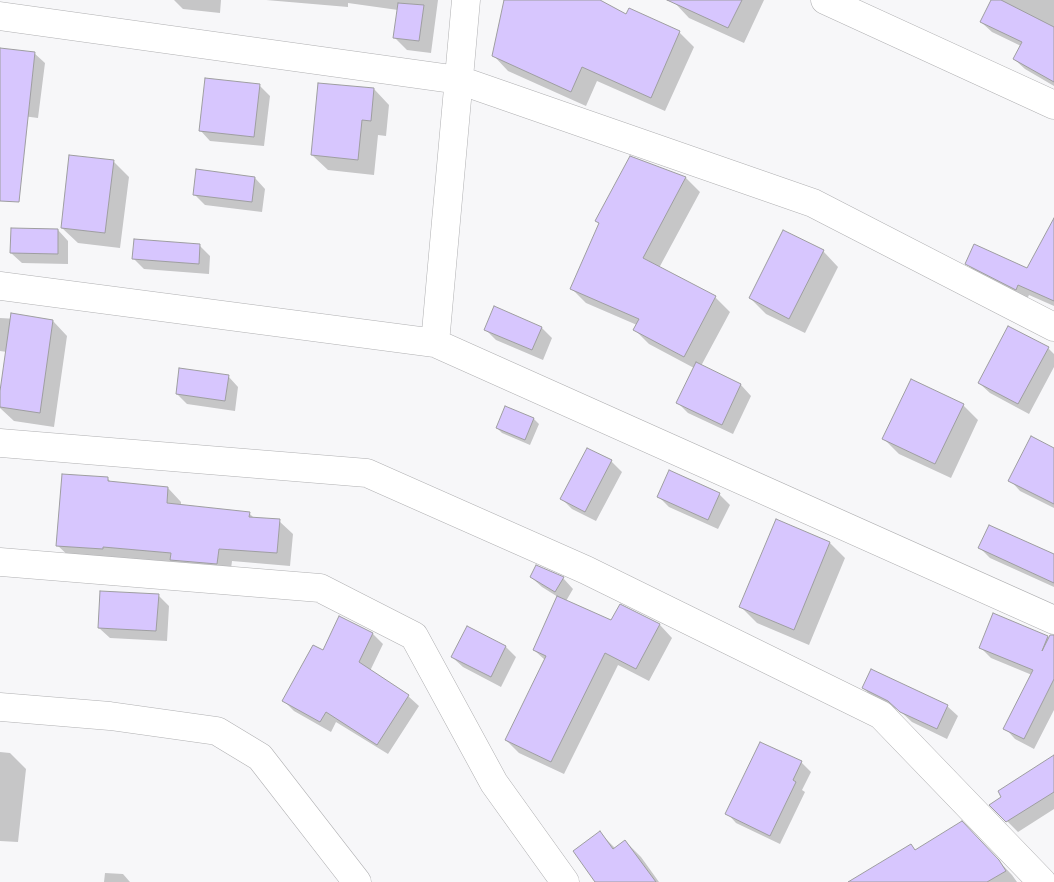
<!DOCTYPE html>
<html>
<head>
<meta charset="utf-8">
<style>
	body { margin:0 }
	canvas { display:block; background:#f7f7f9 }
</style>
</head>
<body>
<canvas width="1054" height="882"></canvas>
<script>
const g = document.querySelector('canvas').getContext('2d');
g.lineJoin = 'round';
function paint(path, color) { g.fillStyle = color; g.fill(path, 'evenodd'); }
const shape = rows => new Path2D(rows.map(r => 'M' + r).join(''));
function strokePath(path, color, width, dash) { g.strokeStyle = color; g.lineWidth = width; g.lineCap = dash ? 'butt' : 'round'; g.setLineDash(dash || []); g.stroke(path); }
const shadow = shape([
	[174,0,221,0,220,13,183,9],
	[266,0,438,0,431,53,407,50,395,38,398,10,348,3,348,7],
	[506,0,598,0,627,15,679,32,694,47,665,111,597,81,586,106,508,71,494,56],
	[675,0,764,0,744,43,689,18,674,2],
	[992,0,1054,0,1054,86,1025,69,1014,59,1021,46,992,32,981,22],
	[0,49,34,53,45,63,38,118,0,113],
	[259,85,270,96,264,146,210,141,200,130],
	[374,89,389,105,386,136,378,135,374,175,328,170,312,155],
	[630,157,686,178,700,192,659,268,715,297,730,312,701,366,741,385,751,396,733,434,688,413,678,403,694,368,649,344,634,329,637,325,586,303,572,289],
	[113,161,129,177,120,248,78,243,62,228],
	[255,178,265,189,262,212,205,205,194,194],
	[1054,220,1054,306,1029,295,1027,299,977,274,967,264,1028,269],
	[58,230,68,241,68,264,22,263,11,253],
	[200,246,210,256,209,274,144,269,133,258],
	[823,251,838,267,805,333,766,314,750,298],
	[494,308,542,328,552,338,543,360,496,340,486,330],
	[0,318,53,321,67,336,54,427,14,421,0,408,7,352,0,351],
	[1048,348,1054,354,1054,367,1029,414,990,393,979,383],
	[228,376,238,387,235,411,187,404,177,394],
	[963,405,978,420,951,478,899,454,884,439],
	[506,408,534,419,539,424,530,445,502,433,497,428],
	[1054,449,1054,508,1020,491,1010,480],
	[611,461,622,472,596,521,572,509,562,499],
	[108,479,112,483,168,488,181,502,181,506,249,513,255,519,279,521,293,534,290,566,232,561,230,577,71,558,57,545],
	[719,494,730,505,718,529,669,507,658,496],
	[830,543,845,558,809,645,757,623,741,607],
	[980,548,1054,556,1054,587,990,558],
	[531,577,563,578,573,589,566,601,612,622,620,606,660,625,672,638,649,681,618,665,564,774,519,753,506,740,545,660,534,650,558,597,542,587],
	[158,595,169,606,167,641,110,638,99,628],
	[994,615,1048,637,1054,643,1054,710,1034,749,1015,739,1005,728,1032,675,991,658,980,647],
	[373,634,383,644,370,671,408,696,419,706,388,754,336,722,331,732,294,711,284,701,323,652],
	[506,647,516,657,501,687,463,667,452,657],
	[863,688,947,706,958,716,947,739,912,722,900,711,874,698],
	[0,752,10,753,26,769,18,842,0,841],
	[1054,757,1054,809,1018,832,991,805],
	[801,762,811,772,802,790,805,792,780,844,736,823,727,813],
	[600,833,615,848,625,841,641,857,659,882,597,882],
	[975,836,1012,875,1017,882,875,882,910,845,916,851],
	[105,873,123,874,130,882,104,882]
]);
const building = shape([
	[504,0,600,0,626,14,629,8,680,31,651,98,582,67,571,92,492,56,504,0],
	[667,0,742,0,728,28,667,0],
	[991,0,1001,0,1054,27,1054,82,1013,59,1022,42,980,22,991,0],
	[398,3,424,5,419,41,393,38,398,3],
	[0,48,35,52,19,202,0,201,0,48],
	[205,78,260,84,254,137,199,131,205,78],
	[318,83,374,88,371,121,362,120,358,160,311,155,318,83],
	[69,155,114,160,105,233,61,228,69,155],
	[630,156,686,177,643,258,716,296,684,357,633,330,639,319,570,289,599,223,595,221,630,156],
	[196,169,255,177,252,202,193,195,196,169],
	[1054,218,1054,301,1018,285,1016,290,965,264,974,244,1027,268,1054,218],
	[11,228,58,229,58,254,10,253,11,228],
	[783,230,824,250,789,319,749,298,783,230],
	[134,239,200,244,199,264,132,259,134,239],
	[494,306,542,327,532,350,484,330,494,306],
	[11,313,53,320,40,413,0,407,0,391,11,313],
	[1008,326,1049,347,1018,404,978,383,1008,326],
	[696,362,741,384,722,425,676,403,696,362],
	[179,368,229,375,225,401,176,394,179,368],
	[911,379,964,404,935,464,882,439,911,379],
	[505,406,534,418,525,440,496,428,505,406],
	[1031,436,1054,448,1054,504,1008,481,1031,436],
	[587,448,612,460,585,512,560,499,587,448],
	[669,470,720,493,708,520,657,497,669,470],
	[62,474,108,477,108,481,168,487,167,503,250,512,249,517,280,519,277,553,219,549,217,564,170,560,171,553,103,547,103,549,56,546,62,474],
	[776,519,830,542,794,630,739,607,776,519],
	[989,525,1054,554,1054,583,978,548,989,525],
	[536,565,564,577,555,592,530,577,536,565],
	[100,591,159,594,156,631,98,628,100,591],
	[557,596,611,620,620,604,660,624,636,669,605,653,551,762,505,740,546,656,533,650,557,596],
	[993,613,1048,636,1042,651,1050,635,1054,635,1054,679,1024,739,1003,729,1033,670,979,648,993,613],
	[339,616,373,633,359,662,409,695,377,745,326,712,320,722,282,701,313,645,323,650,339,616],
	[467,626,506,646,491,677,451,657,467,626],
	[871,669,948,705,937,729,900,712,888,701,862,688,871,669],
	[760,742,802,761,793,780,796,782,770,836,725,814,760,742],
	[1054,755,1054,792,1006,822,989,805,1001,797,998,791,1054,755],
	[962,821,999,860,1006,871,987,882,848,882,911,844,915,850,962,821],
	[600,831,613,849,625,840,656,882,595,882,573,851,600,831]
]);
const minor = shape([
	[825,0,1054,105],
	[0,16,459,80,813,203,1054,327],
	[0,286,435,343,1054,620],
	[435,343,466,0],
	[0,443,367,473,586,570,881,715,1042,882],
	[0,562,320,588,414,636,494,783,565,882],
	[0,707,110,716,217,731,260,757,357,882]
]);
paint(shadow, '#0003');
paint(building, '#d7c6fe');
strokePath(building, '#9e9ea0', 1);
strokePath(minor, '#b0b0b2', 29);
strokePath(minor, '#fff', 28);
</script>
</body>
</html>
